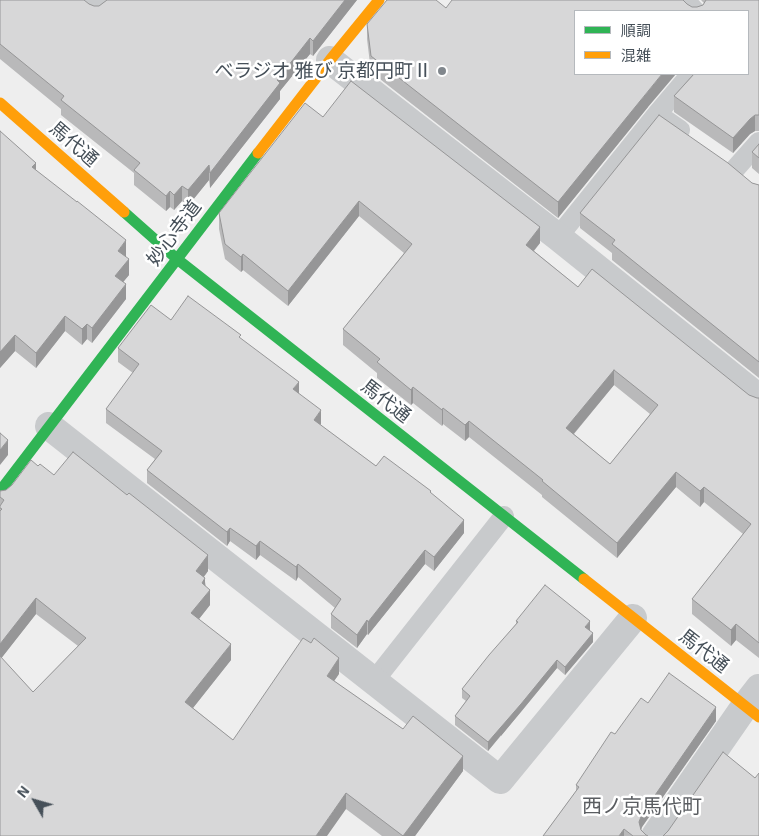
<!DOCTYPE html>
<html>
<head>
<meta charset="utf-8">
<style>
	body { margin:0 }
	#map { position:relative; width:759px; height:836px; overflow:hidden; background:#eee; font-family:"Exo 2","Noto Sans JP",sans-serif }
	canvas { display:block }
	.legend { position:absolute; left:574px; top:10px; width:175px; height:65px; box-sizing:border-box; background:#fff; border:1px solid #b5b9bd; margin:0; padding:6px 9px; list-style:none; font-size:15px; color:#465059 }
	.legend li { display:flex; align-items:center; gap:10px; height:25px }
	.legend b { width:25px; border:1px solid #b5b9bd }
	.north { position:absolute; left:10px; top:776px; width:50px; height:50px; -webkit-text-stroke:4px #fff; paint-order:stroke; rotate:308deg; font-size:14px; font-weight:700; line-height:20px; text-align:center; color:#465059 }
	.north::after { content:''; display:block; margin:auto; width:18px; height:22px; background:#465059; clip-path:polygon(50% 0,100% 100%,50% 72%,0 100%) }
</style>
</head>
<body>
<div id="map">
<canvas width="759" height="836"></canvas>
<ul class="legend">
<li><b style="height:6px;background:#30b455"></b>順調</li>
<li><b style="height:6px;background:#ff9f0a"></b>混雑</li>
</ul>
<div class="north">N</div>
</div>
<script>
const g = document.querySelector('canvas').getContext('2d');
g.lineJoin = 'round';
const shape = rows => new Path2D(rows.map(r => 'M' + r).join(''));
function strokePath(path, color, width, dash) { g.strokeStyle = color; g.lineWidth = width; g.lineCap = dash ? 'butt' : 'round'; g.setLineDash(dash || []); g.stroke(path); }
function paint(path, color) { g.fillStyle = color; g.fill(path, 'evenodd'); }
function write(font, color, halo, rows, align = 'center') {
  g.font = font + ' "Exo 2","Noto Sans JP",sans-serif'; g.lineWidth = 5; g.setLineDash([]); g.textBaseline = 'middle'; g.strokeStyle = halo; g.fillStyle = color; for (const [text, x, y, turn = 0] of rows) {
    g.save(); g.translate(x, y); g.rotate((+turn || 0) * Math.PI / 180); g.textAlign = isNaN(turn) ? turn : align; if (halo) g.strokeText(text, 0, 0); g.fillText(text, 0, 0); g.restore();
  }
}
const lane = shape([
	[84,0,96,10,105,0],
	[685,0,695,11],
	[657,114,691,74],
	[735,169,759,142],
	[558,237,657,114,680,130],
	[374,681,504,516]
]);
const street = shape([
	[330,60,558,237,759,398],
	[49,426,500,780,633,618],
	[655,836,745,706,759,688]
]);
const fast = shape([
	[124,212,177,259,584,579],
	[0,491,258,153]
]);
const slow = shape([
	[0,103,124,212],
	[258,153,330,60,379,0],
	[584,579,759,717]
]);
const wall = shape([
	[0,0,89,4,94,6,99,6,107,0,357,0,313,56,310,54,280,91,280,99,210,188,209,180,188,206,182,201,174,210,170,207,166,211,134,185,134,173,61,115,61,109,0,59],
	[701,0,759,0,759,131,755,131,750,134,733,153,674,112,674,96,748,11,575,11,648,107,558,218,371,72,367,39,367,24,446,8,687,4,692,7,697,7,703,5,704,3],
	[323,117,540,243,534,251,578,287,749,395,757,398,759,398,759,658,736,640,731,646,692,614,692,599,743,534,704,502,700,507,676,487,617,558,542,497,542,495,469,437,465,441,443,424,442,426,413,403,411,405,377,378,377,373,343,345,343,329,404,253,359,216,288,306,243,270,241,272,225,259,219,229,219,213],
	[614,385,650,414,610,464,574,434],
	[0,131,36,170,126,256,129,275,123,282,126,299,92,343,87,339,82,345,65,331,36,368,15,351,0,368],
	[759,144,759,174,752,168,752,152],
	[752,183,759,185,759,378,612,260,612,253,580,228,580,213],
	[171,320,241,339,299,394,321,424,320,425,376,466,431,493,464,533,434,571,425,564,368,635,367,634,357,648,331,628,331,614,335,608,298,577,296,581,260,555,256,560,230,541,227,546,147,483,147,470,155,459,106,423,106,409,133,373,118,362,118,348],
	[38,466,208,571,204,577,210,605,199,619,231,660,193,708,233,740,339,674,334,681,463,771,415,836,382,836,346,809,0,836,0,491,6,490],
	[36,614,78,646,33,692,1,658],
	[516,621,590,630,590,631,593,642,565,675,557,668,521,712,488,751,455,725,455,716,466,701,462,698,462,689,516,624],
	[648,703,716,721,642,827,641,830,646,835,648,836,543,836,576,791,576,785,615,734]
]);
const shadedWall = shape([
	[345,0,357,0,313,56,313,41],
	[310,38,310,54,280,91,280,99,210,188,210,173,277,80],
	[662,74,676,74,648,107,558,218,558,202],
	[755,115,755,131,750,134,733,153,733,138,750,119],
	[36,163,36,179,32,167],
	[209,165,209,180,188,206,188,190],
	[182,186,182,201,174,210,174,195],
	[170,191,170,207,166,211,166,196],
	[359,201,359,216,288,306,288,291],
	[540,227,540,243,526,260,526,245],
	[126,240,126,256,118,266,118,251],
	[243,254,243,270,241,272,241,257],
	[129,259,129,275,115,292,115,276],
	[126,284,126,299,92,343,92,328],
	[65,316,65,331,36,368,36,353],
	[87,324,87,339,82,345,82,329],
	[15,335,15,351,0,368,0,352],
	[614,370,614,385,566,443,566,428],
	[299,382,299,395,293,389],
	[413,387,413,403,411,405,411,390],
	[443,408,443,424,442,426,442,410],
	[321,410,321,424,314,433,314,420],
	[469,421,469,437,465,441,465,425],
	[8,440,8,455,0,465,0,450],
	[676,472,676,487,617,558,617,543],
	[704,487,704,502,700,507,700,491],
	[464,520,464,533,434,571,434,557],
	[230,528,230,541,227,546,227,532],
	[260,541,260,555,256,560,256,546],
	[425,550,425,564,368,635,368,622],
	[208,555,208,571,196,587,196,571],
	[298,564,298,577,296,581,296,567],
	[205,578,205,594,202,583],
	[210,590,210,605,191,629,191,613],
	[36,598,36,614,0,660,0,644],
	[367,620,367,634,357,648,357,635],
	[590,621,590,630,585,636,585,627],
	[736,624,736,640,731,646,731,630],
	[593,633,593,642,565,675,565,667],
	[231,644,231,660,185,718,185,702],
	[339,658,339,674,327,691,327,676],
	[557,660,557,668,501,736,501,727],
	[716,707,716,721,642,827,639,835,639,822,642,814],
	[501,726,501,735,488,751,488,742],
	[463,756,463,771,415,836,403,836],
	[346,793,346,809,327,836,316,836],
	[624,829,624,836,619,836]
]);
const building = shape([
	[0,0,84,0,89,4,94,6,99,6,107,0,345,0,313,41,310,38,277,80,280,83,210,173,209,165,188,190,182,186,174,195,170,191,166,196,134,170,140,163,61,100,64,96,0,44,0,0],
	[387,0,436,0,446,8,452,0,683,0,687,4,692,7,697,7,703,5,706,0,759,0,759,115,755,115,750,119,733,138,674,96,694,74,748,74,748,11,575,11,575,74,662,74,558,202,371,56,367,24,387,0],
	[351,81,540,227,526,245,578,287,592,269,749,395,757,398,759,398,759,643,736,624,731,630,692,599,751,524,704,487,700,491,676,472,617,543,542,481,543,480,469,421,465,425,443,408,442,410,413,387,411,390,377,362,380,359,343,329,412,244,359,201,288,291,243,254,241,257,225,244,219,213,305,103,323,117,351,81],
	[614,370,658,405,610,464,566,428,614,370],
	[659,115,728,163,752,183,759,185,759,362,612,244,615,240,580,213,659,115],
	[0,131,36,163,32,167,77,202,77,201,126,240,118,251,129,259,115,276,126,284,92,328,87,324,82,329,65,316,36,353,15,335,0,352,0,131],
	[759,144,759,158,752,152,759,144],
	[188,296,241,335,239,337,299,382,293,389,321,410,314,420,376,466,384,456,431,491,430,492,464,520,434,557,425,550,368,622,367,620,357,635,331,614,341,599,298,564,296,567,260,541,256,546,230,528,227,532,147,470,162,451,106,409,139,364,118,348,151,305,171,320,188,296],
	[0,433,8,440,0,450,0,433],
	[73,452,127,495,129,493,208,555,196,571,205,578,202,583,210,590,191,613,231,644,185,702,233,740,303,638,311,643,314,638,339,658,327,676,403,729,413,716,463,756,403,836,346,793,316,836,0,836,0,656,33,692,86,638,36,598,0,644,0,511,2,509,0,508,0,506,4,500,0,497,0,491,6,490,12,485,31,460,38,466,40,464,54,475,73,452],
	[545,585,590,621,585,627,593,633,565,667,557,660,521,704,488,742,455,716,470,696,462,689,489,655,518,622,516,621,545,585],
	[669,673,716,707,642,814,639,822,641,830,646,835,648,836,633,836,624,829,619,836,543,836,579,787,576,785,611,732,615,734,641,698,648,703,669,673],
	[723,752,755,778,759,773,759,836,663,836,668,831,723,752]
]);
const markers = [
	[442,71,5,"#81878d"]
];
const poiNames = [
	["べラジオ 雅び 京都円町Ⅱ",432,71]
];
const streetNames = [
	["馬代通",74,144,41],
	["妙心寺道",174,233,-53],
	["馬代通",386,401,38],
	["馬代通",704,651,38]
];
const neighbourhoodNames = [
	["西ノ京馬代町",642,806]
];
strokePath(lane, '#c8cacc', 20);
strokePath(street, '#c8cacc', 28);
strokePath(fast, '#30b455', 11);
strokePath(slow, '#ff9f0a', 11);
paint(wall, '#b9b9ba');
paint(shadedWall, '#969697');
paint(building, '#d7d7d8');
strokePath(building, '#969697', 1);
for (const [x, y, r, color] of markers) { const dot = new Path2D(); dot.arc(x, y, r, 0, 2 * Math.PI); g.fillStyle = color; g.fill(dot); strokePath(dot, '#fff', 2); }
write('19px', '#465059', '#fff', poiNames, 'right');
write('19px', '#465059', '#fff', streetNames);
write('20px', '#5a5d61', '#fff', neighbourhoodNames);
</script>
</body>
</html>
